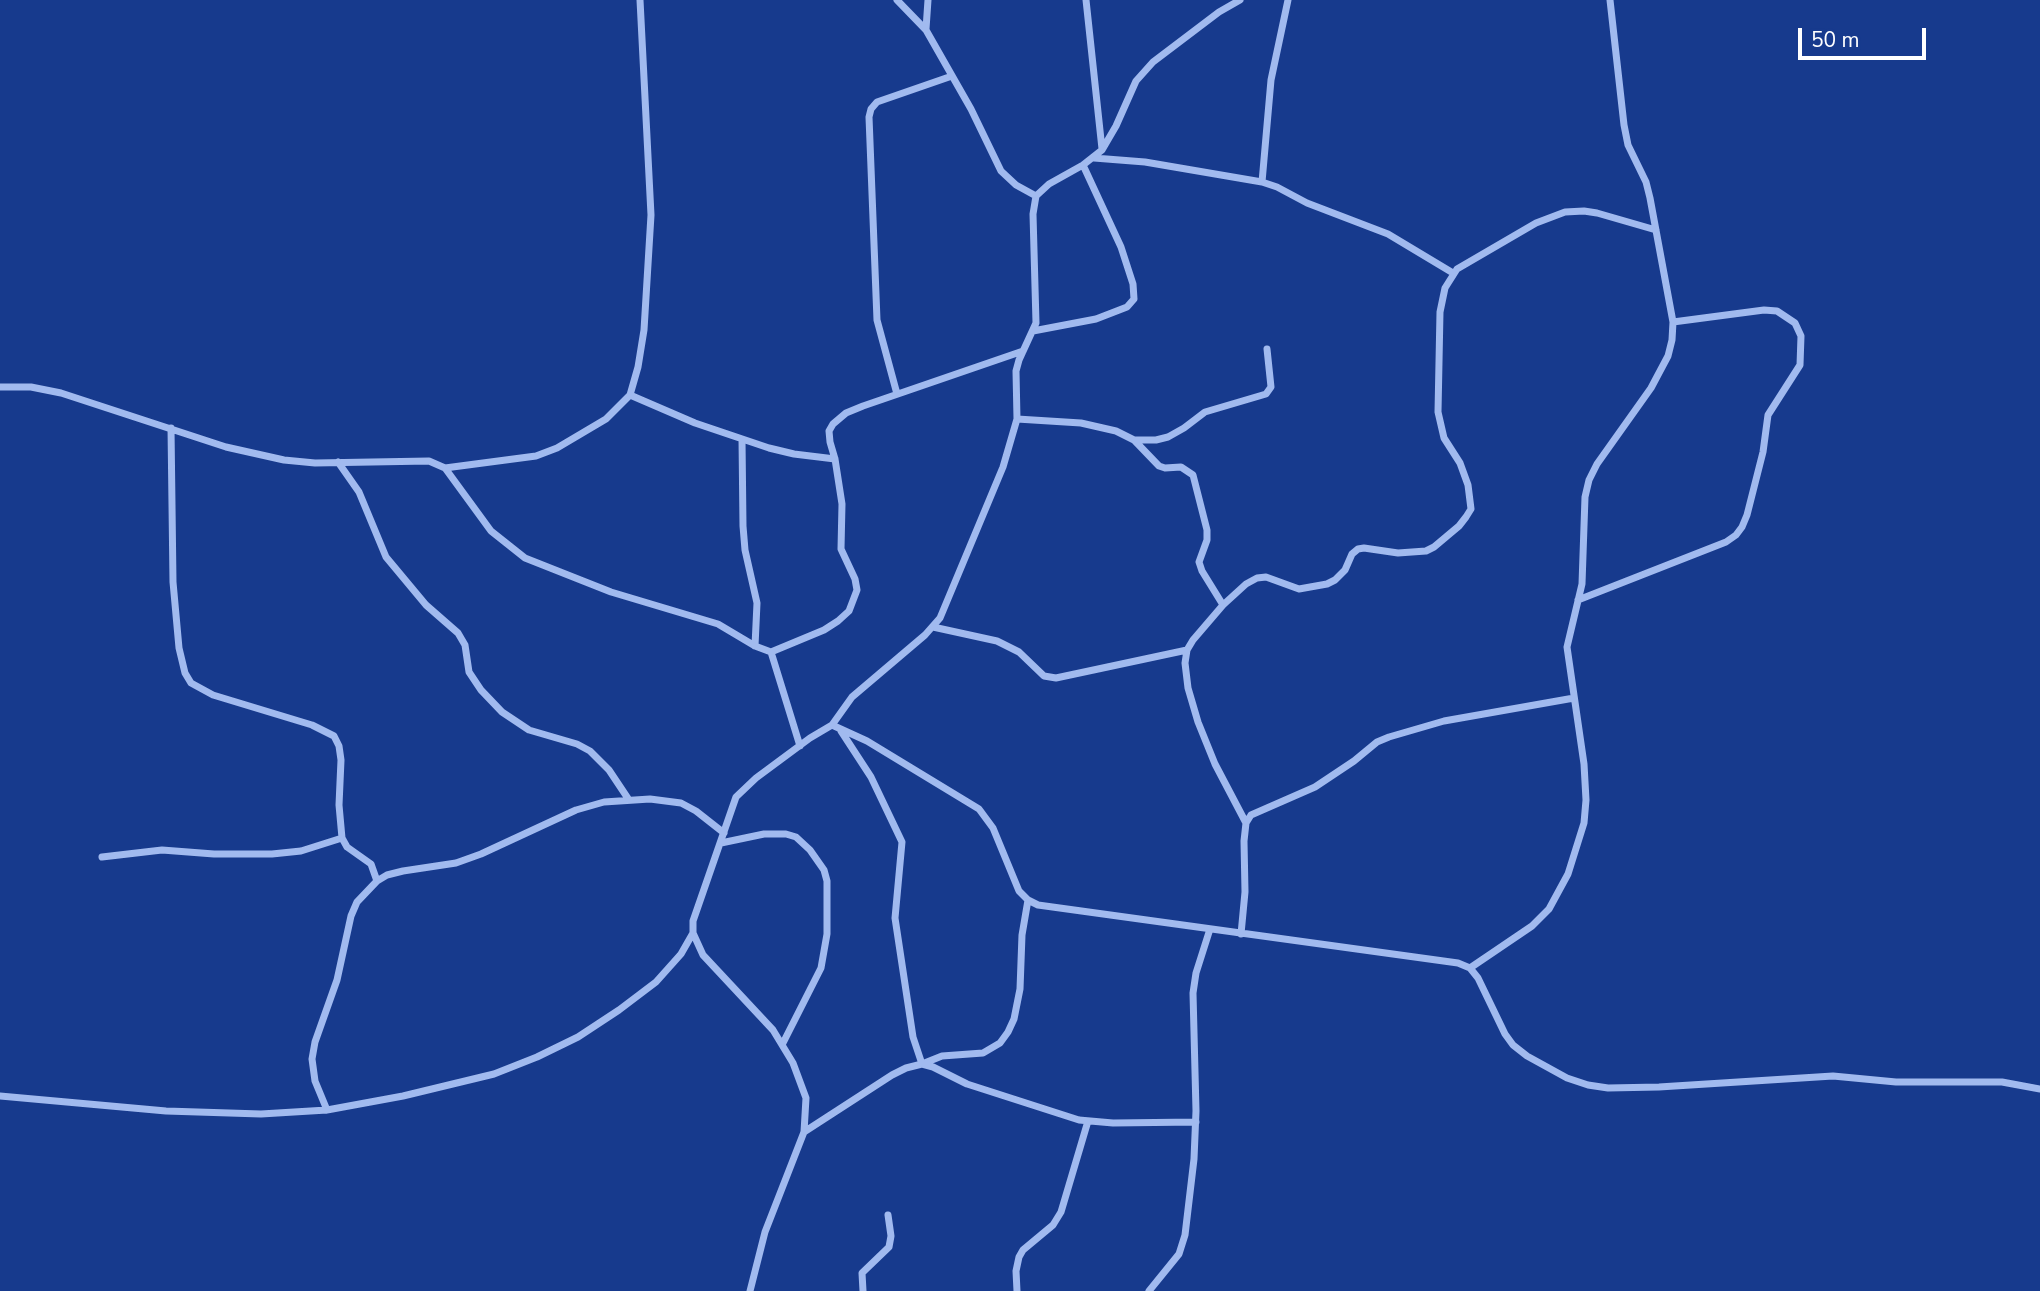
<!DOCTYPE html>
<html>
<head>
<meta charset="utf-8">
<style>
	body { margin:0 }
	#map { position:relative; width:2040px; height:1291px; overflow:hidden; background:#173a8d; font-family:"Nunito Sans",sans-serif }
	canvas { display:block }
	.scale { position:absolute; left:1798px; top:28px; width:128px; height:32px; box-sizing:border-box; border:4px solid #fff; border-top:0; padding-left:9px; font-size:21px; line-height:24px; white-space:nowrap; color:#fff; -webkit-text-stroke:5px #173a8d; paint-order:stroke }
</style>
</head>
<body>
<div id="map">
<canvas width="2040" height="1291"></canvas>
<div class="scale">50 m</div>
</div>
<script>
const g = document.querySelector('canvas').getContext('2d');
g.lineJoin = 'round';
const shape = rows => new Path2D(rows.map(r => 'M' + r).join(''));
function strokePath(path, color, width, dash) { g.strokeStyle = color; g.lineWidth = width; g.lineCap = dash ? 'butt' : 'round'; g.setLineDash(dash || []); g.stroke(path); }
const street = shape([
	[897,0,926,30,971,109,1001,171,1016,185,1036,196],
	[1086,0,1102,149],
	[926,29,928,0],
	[1094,158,1145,162,1262,182,1277,187,1307,203,1388,234,1453,273],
	[1262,182,1271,80,1288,0],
	[1033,331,1096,319,1127,307,1134,299,1133,284,1121,247,1083,165],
	[0,387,31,387,61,393,226,447,284,460,315,463,429,461,445,468,491,531,525,558,611,592,718,624,755,646,771,652,824,630,838,621,849,611,857,590,855,579,841,549,842,504,835,459,830,442,829,431,833,424,846,413,863,406,1023,351],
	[897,394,877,320,869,117,871,109,877,102,952,76],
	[630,395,695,423,769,448,794,454,835,459],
	[1017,419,1081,423,1116,431,1134,440,1156,440,1168,437,1184,428,1205,412,1266,394,1271,387,1267,349],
	[171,428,173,582,179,648,185,673,191,683,213,695,312,725,334,736,339,746,341,760,339,805,342,838,347,847,371,864,377,881],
	[742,439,743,526,745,550,757,603,755,646],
	[1134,440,1159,466,1165,468,1181,467,1193,475,1207,530,1207,540,1199,562,1202,571,1223,605],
	[338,462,359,492,386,557,426,605,458,633,465,645,469,672,481,690,502,712,529,730,577,744,590,751,609,770,629,800],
	[445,468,536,456,557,448,606,419,630,395,638,367,644,330,651,215,640,0],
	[1578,600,1726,542,1736,535,1742,527,1747,515,1763,452,1768,415,1800,365,1801,336,1795,323,1777,311,1764,310,1673,322],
	[933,627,997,641,1019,652,1044,676,1056,678,1187,650],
	[771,652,800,746],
	[832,725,852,697,925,635,940,618,1003,467,1017,419,1016,371,1019,360,1036,323,1033,214,1036,196,1049,184,1083,165,1102,150,1116,126,1136,81,1153,62,1219,12,1240,0],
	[841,731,871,777,902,842,895,918,913,1037,922,1064,942,1056,983,1053,1000,1043,1008,1032,1014,1019,1020,989,1022,935,1028,900],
	[1246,823,1215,764,1198,722,1188,688,1185,663,1187,650,1193,640,1223,605,1246,584,1257,578,1266,577,1299,589,1327,584,1335,580,1345,570,1352,554,1358,549,1364,548,1398,553,1426,551,1434,547,1459,526,1466,517,1471,509,1468,485,1460,463,1444,438,1438,412,1440,312,1445,288,1457,269,1536,223,1565,212,1584,211,1597,213,1656,230],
	[721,843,764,834,786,834,796,837,810,850,824,870,827,881,827,934,821,968,783,1043],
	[102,857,162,850,214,854,272,854,301,851,342,838],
	[1241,934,1245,892,1244,841,1246,823,1251,815,1315,787,1354,761,1377,742,1389,737,1444,721,1574,698],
	[1470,968,1532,926,1549,909,1568,874,1584,823,1586,800,1584,764,1567,647,1582,584,1585,497,1589,480,1597,464,1651,388,1668,356,1672,340,1673,322,1650,198,1646,182,1628,145,1624,125,1610,0],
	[0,1096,166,1111,261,1114,327,1110,403,1096,494,1074,537,1057,578,1037,619,1010,656,982,681,954,693,933],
	[327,1110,315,1081,312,1059,315,1042,337,980,351,916,357,902,377,881,387,875,403,871,456,863,481,854,576,810,604,802,650,799,681,803,696,811,724,833],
	[804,1132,892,1075,906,1068,922,1064,933,1067,967,1084,1079,1120,1113,1123,1196,1122],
	[750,1291,765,1232,804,1132,806,1098,793,1063,773,1030,703,955,693,933,693,921,736,797,756,778,810,738,832,725,867,741,979,809,993,828,1019,891,1028,900,1038,905,1458,963,1470,968,1478,978,1505,1034,1513,1045,1527,1056,1567,1078,1588,1085,1608,1088,1659,1087,1833,1076,1896,1082,2002,1082,2040,1089],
	[863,1291,862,1273,889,1247,891,1236,888,1215],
	[1017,1291,1016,1271,1019,1257,1023,1250,1053,1225,1061,1212,1088,1121],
	[1149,1291,1179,1254,1185,1235,1194,1159,1196,1111,1193,993,1196,973,1210,929]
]);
strokePath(street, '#a1baef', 7);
</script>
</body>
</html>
